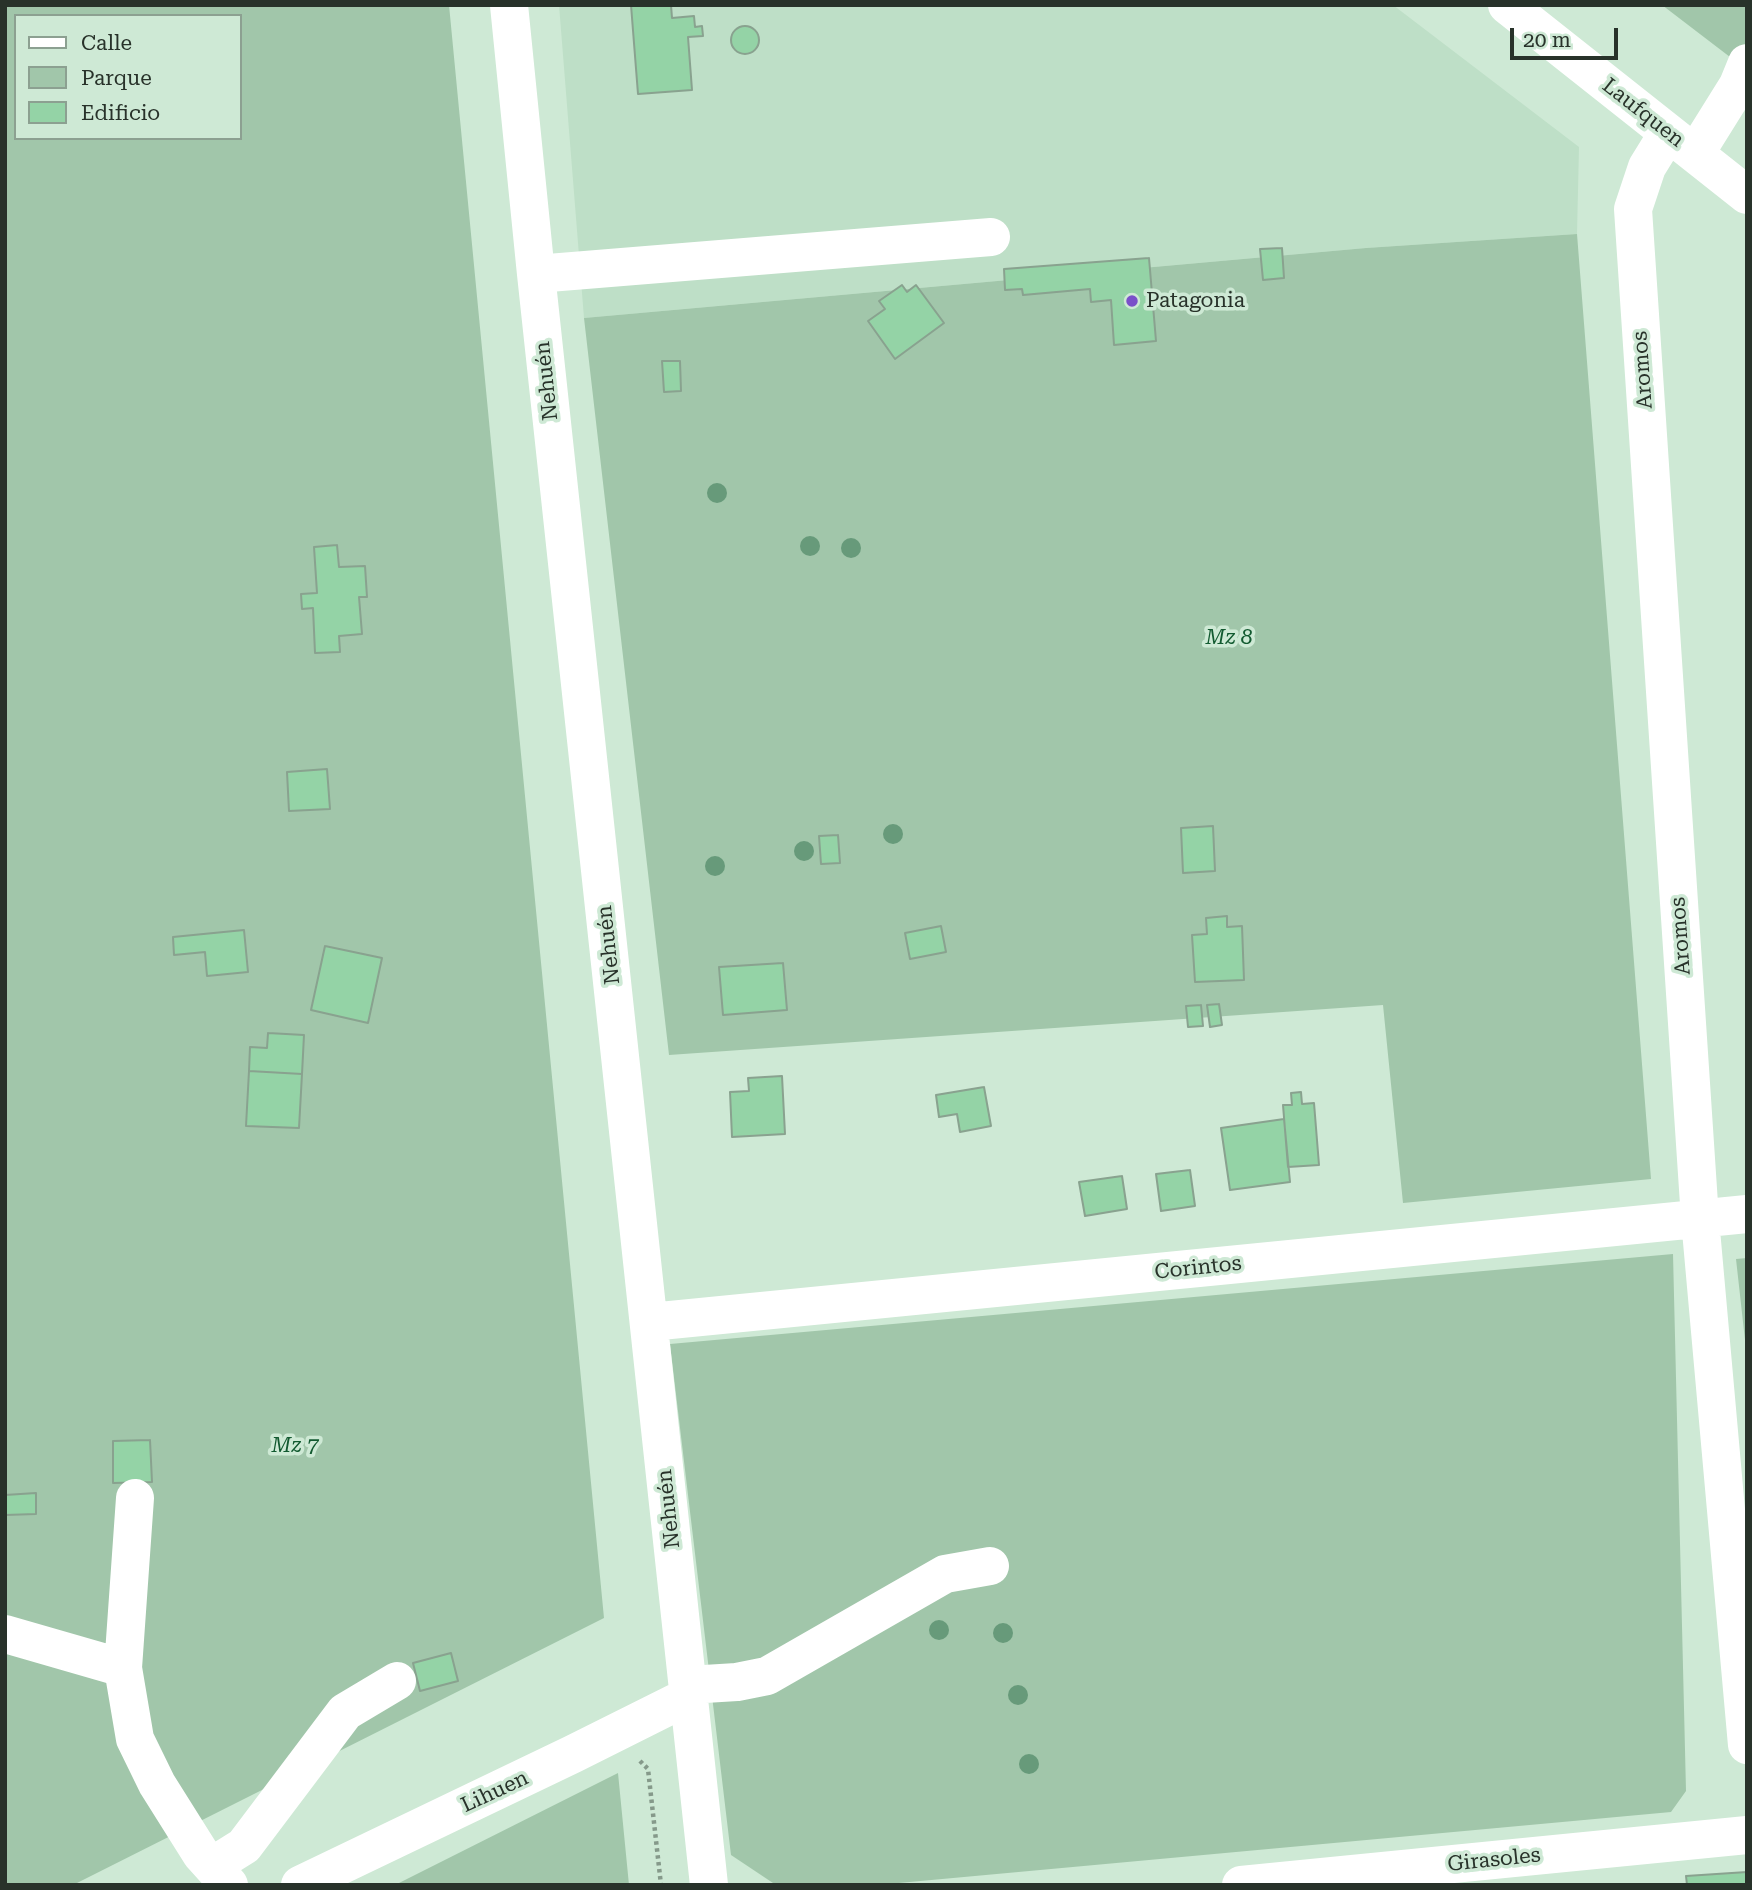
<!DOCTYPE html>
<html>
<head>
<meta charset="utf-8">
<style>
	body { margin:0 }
	#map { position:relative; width:1752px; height:1890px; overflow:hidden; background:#cee9d5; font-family:"Roboto Serif",serif }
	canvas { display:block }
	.frame { position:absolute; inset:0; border:7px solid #28322a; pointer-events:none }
	.legend { position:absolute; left:14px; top:14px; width:228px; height:126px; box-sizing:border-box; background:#cee9d5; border:2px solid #8ca091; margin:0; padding:9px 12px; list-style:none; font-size:21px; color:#28322a }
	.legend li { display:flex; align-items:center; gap:14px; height:35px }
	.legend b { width:35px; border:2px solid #8ca091 }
	.scale { position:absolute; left:1510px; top:28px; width:108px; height:32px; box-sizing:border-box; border:4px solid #28322a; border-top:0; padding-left:9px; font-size:21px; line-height:24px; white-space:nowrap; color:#28322a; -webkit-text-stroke:5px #cee9d5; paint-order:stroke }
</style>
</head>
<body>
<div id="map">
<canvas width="1752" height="1890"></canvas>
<div class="frame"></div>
<ul class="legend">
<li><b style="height:9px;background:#fff"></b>Calle</li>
<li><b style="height:19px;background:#a1c6aa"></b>Parque</li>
<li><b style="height:19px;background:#94d3a6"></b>Edificio</li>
</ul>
<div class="scale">20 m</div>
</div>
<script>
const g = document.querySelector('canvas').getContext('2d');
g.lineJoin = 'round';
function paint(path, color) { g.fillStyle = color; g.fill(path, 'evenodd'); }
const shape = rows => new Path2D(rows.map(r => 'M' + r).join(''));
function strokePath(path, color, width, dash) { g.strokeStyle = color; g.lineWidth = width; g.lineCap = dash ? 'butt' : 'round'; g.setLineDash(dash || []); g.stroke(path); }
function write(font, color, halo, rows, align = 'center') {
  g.font = font + ' "Roboto Serif",serif'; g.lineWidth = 7; g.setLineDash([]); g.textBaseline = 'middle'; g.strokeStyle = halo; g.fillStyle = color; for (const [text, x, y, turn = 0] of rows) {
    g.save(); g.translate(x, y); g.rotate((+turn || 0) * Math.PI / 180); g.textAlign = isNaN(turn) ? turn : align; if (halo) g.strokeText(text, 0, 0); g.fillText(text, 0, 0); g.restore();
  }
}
const built = shape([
	[559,5,1393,5,1579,147,1577,234,1366,248,584,318]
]);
const green = shape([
	[5,5,449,5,604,1618,73,1885,5,1885],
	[16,16,240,16,240,138,16,138],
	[1662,5,1747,5,1747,70],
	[1577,234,1651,1179,1403,1203,1383,1005,669,1055,584,318,1366,248],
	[1673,1254,1686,1791,1671,1812,877,1885,776,1885,731,1855,670,1344],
	[1747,1258,1747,1358,1736,1259],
	[618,1773,629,1885,395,1885]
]);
const building = shape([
	[631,5,671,5,672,18,694,16,695,27,702,26,703,36,688,37,692,90,638,94,631,5],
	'731 40a14 14 0 1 1 28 0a14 14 0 1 1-28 0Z',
	[1282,248,1284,278,1263,280,1260,249,1282,248],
	[1149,258,1156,341,1114,345,1111,300,1091,302,1090,289,1023,295,1022,289,1005,290,1004,269,1149,258],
	[902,285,907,292,916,285,944,323,895,359,868,321,885,309,879,301,902,285],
	[662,361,680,361,681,391,664,392,662,361],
	[337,545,339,567,365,566,367,597,359,597,362,634,339,636,340,652,315,653,313,608,302,609,301,594,317,593,314,547,337,545],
	[327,769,330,809,289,811,287,772,327,769],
	[1213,826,1215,871,1183,873,1181,828,1213,826],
	[838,835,840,863,821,864,819,836,838,835],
	[1227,916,1227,927,1242,926,1244,980,1195,982,1192,935,1207,934,1206,918,1227,916],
	[941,926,946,952,910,959,905,933,941,926],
	[244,930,248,972,207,976,205,952,174,955,173,937,244,930],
	[325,946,382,958,368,1023,311,1010,325,946],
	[783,963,787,1010,723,1015,719,967,783,963],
	[1219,1004,1222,1025,1210,1027,1207,1005,1219,1004],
	[1201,1005,1203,1026,1188,1027,1186,1006,1201,1005],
	[268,1033,304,1035,302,1074,249,1071,250,1047,267,1048,268,1033],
	[249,1071,302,1074,299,1128,246,1126,249,1071],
	[782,1076,785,1134,732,1137,730,1092,749,1091,748,1078,782,1076],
	[984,1087,991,1126,960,1132,957,1114,939,1117,936,1095,984,1087],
	[1301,1092,1302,1104,1314,1103,1319,1165,1288,1167,1283,1105,1292,1105,1291,1093,1301,1092],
	[1284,1119,1290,1182,1230,1190,1221,1128,1284,1119],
	[1190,1170,1195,1206,1161,1211,1156,1174,1190,1170],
	[1122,1176,1127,1209,1085,1216,1079,1182,1122,1176],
	[150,1440,152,1482,113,1483,113,1441,150,1440],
	[36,1493,36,1514,5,1515,5,1495,36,1493],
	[451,1653,458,1681,420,1691,413,1663,451,1653],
	[1747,1872,1747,1885,1687,1885,1686,1876,1747,1872]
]);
const path = shape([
	[640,1761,648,1769,661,1885]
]);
const minor = shape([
	[509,5,536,274,709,1885],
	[1507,5,1747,195],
	[1668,133,1647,167,1633,209,1700,1219,1747,1745],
	[1695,154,1738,85,1747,63],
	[536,274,991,237],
	[650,1322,1747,1214],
	[135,1498,123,1668,135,1739,157,1784,201,1854,229,1885],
	[5,1634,123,1668],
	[688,1685,737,1682,767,1676,945,1574,990,1566],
	[212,1866,244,1846,345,1712,397,1681],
	[300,1885,573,1754,689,1696],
	[1241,1885,1747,1835]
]);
const trees = [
	[717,493],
	[810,546],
	[851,548],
	[893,834],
	[804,851],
	[715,866],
	[939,1630],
	[1003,1633],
	[1018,1695],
	[1029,1764]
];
const markers = [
	[1132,301,7,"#7a50c9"]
];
const streetNames = [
	["Laufquen",1643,113,38],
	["Aromos",1643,370,-94],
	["Nehuén",547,381,-96],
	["Aromos",1681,936,-94],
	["Nehuén",609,945,-96],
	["Corintos",1198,1268,-6],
	["Nehuén",669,1509,-96],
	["Lihuen",495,1792,-25],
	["Girasoles",1494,1860,-6]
];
const poiNames = [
	["Patagonia",1146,301]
];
const parkNames = [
	["Mz 8",1229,638],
	["Mz 7",295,1446]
];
paint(built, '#bedfc7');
paint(green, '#a1c6aa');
paint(building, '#94d3a6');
strokePath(building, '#89a28f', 2);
strokePath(path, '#85998a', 4.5, [3.5, 3.5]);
strokePath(minor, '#fff', 38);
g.fillStyle = '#679a7a';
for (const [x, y] of trees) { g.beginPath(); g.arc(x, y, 10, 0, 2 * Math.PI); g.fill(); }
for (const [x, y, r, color] of markers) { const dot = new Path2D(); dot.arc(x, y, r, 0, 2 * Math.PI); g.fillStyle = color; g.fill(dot); strokePath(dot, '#cee9d5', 2.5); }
write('21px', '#28322a', '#cee9d5', streetNames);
write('21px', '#28322a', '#cee9d5', poiNames, 'left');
write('italic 21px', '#125a30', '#cee9d5', parkNames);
</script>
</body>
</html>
